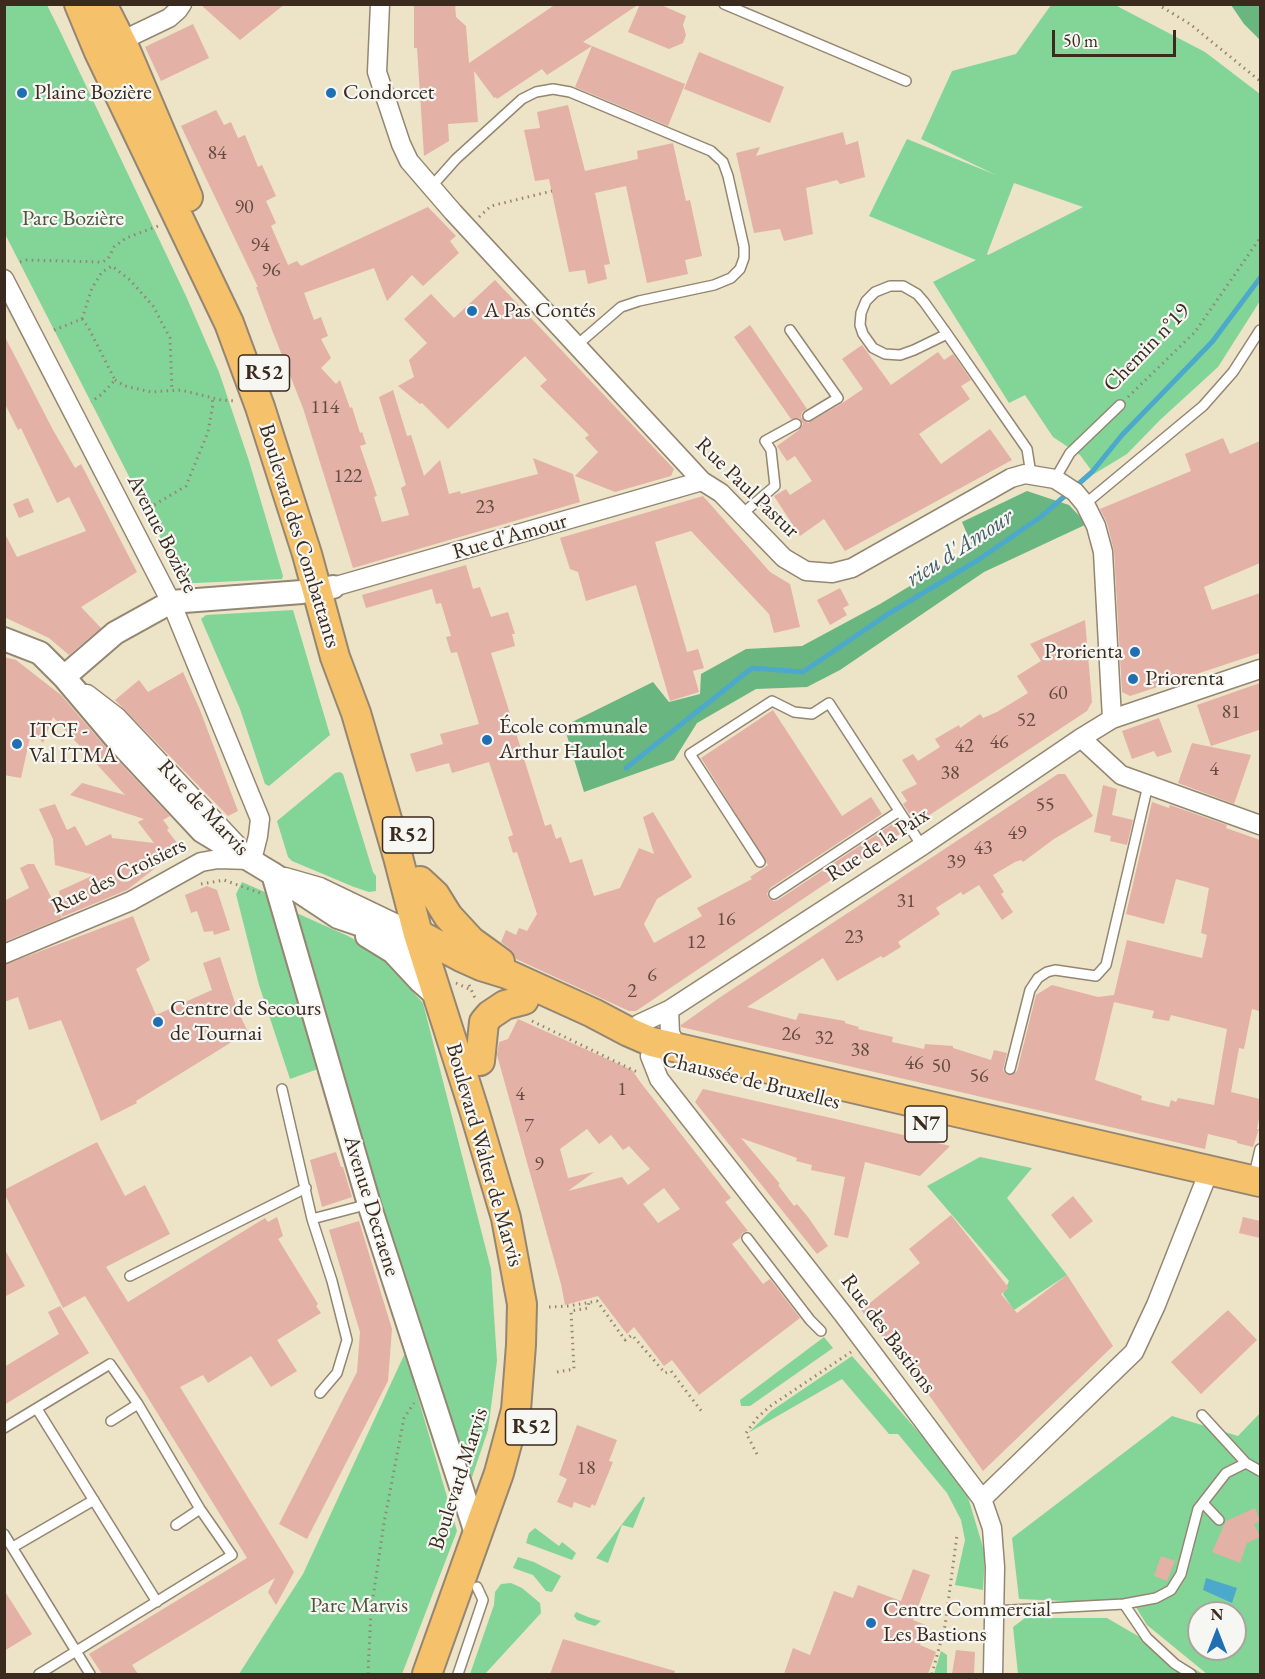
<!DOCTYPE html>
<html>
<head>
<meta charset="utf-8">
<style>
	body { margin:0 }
	#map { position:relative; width:1265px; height:1679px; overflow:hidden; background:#ede3c7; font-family:"EB Garamond",serif }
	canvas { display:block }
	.frame { position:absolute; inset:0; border:6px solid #3b2a1e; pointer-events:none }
	.north { position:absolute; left:1187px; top:1601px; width:60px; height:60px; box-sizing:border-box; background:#f6f6f2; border:2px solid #aba49d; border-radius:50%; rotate:0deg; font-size:16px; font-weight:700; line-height:24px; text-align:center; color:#3b2a1e }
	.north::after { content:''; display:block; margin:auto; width:21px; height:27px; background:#1f6fb2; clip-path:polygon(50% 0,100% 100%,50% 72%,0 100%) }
	.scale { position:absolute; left:1052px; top:30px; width:124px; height:27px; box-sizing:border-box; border:3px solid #3b2a1e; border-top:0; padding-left:8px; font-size:18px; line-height:21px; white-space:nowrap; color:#3b2a1e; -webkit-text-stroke:4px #f6f6f2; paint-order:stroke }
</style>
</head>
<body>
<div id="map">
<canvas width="1265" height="1679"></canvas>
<div class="frame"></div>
<div class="north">N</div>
<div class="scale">50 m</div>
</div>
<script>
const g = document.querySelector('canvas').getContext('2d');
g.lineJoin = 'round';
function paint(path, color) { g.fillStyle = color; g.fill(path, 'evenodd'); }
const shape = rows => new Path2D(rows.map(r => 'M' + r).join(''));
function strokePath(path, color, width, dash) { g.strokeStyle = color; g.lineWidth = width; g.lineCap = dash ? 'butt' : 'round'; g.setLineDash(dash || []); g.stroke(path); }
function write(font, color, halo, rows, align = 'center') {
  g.font = font + ' "EB Garamond",serif'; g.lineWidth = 4.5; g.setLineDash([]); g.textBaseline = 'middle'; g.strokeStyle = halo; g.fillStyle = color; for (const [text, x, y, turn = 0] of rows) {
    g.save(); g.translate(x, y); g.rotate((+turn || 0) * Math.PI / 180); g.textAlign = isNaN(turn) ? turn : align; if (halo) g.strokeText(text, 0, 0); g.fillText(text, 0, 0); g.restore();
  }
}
const green = shape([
	[4,5,47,5,59,29,186,296,219,372,249,461,283,576,282,579,196,583,187,583,182,580,5,234],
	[1051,5,1115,5,1205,52,1260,94,1260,301,1218,367,1160,420,1127,454,1094,474,1080,455,1053,437,1025,395,1009,403,933,282,976,260,869,216,907,139,996,175,921,139,952,71,1016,54],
	[1014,183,1083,207,988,255,987,254],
	[293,610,330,735,269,786,265,784,240,709,201,619,206,615],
	[340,772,343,774,373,872,376,876,376,891,369,892,354,887,292,861,288,857,277,821,335,773],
	[242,882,267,893,318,1069,290,1079,259,985,236,894],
	[292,911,348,936,376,952,423,1003,491,1269,497,1361,488,1430,468,1489,384,1229],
	[980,1157,1032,1168,1007,1198,1067,1275,1014,1310,1003,1294,1009,1281,927,1186],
	[824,1337,833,1348,750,1406,741,1406,740,1400],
	[405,1353,457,1531,402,1674,239,1674,303,1574],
	[852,1356,964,1484,985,1554,983,1590,955,1585,965,1540,961,1520,947,1493,898,1434,889,1434,842,1379,748,1433,771,1411],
	[1260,1413,1260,1674,1207,1674,1147,1625,1134,1604,1019,1599,1012,1538,1172,1416,1238,1436],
	[1199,1613,1235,1613,1235,1649,1199,1649],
	[643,1497,645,1497,644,1501,633,1528,622,1525,608,1563,596,1558],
	[535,1528,559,1546,562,1542,576,1553,572,1560,526,1543,529,1533],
	[518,1557,534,1562,561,1576,552,1592,546,1591,533,1575,513,1568],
	[511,1583,522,1588,540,1603,541,1613,485,1674,470,1674,494,1605,495,1592,501,1584],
	[576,1612,588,1617,601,1621,595,1626,577,1620,574,1616],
	[1025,1618,1107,1618,1203,1674,1018,1674,1013,1627],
	[941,1651,947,1655,947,1674,934,1674]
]);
const forest = shape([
	[1231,5,1260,5,1260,40,1244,24],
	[1027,491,1069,505,1087,524,984,572,840,670,807,687,756,689,697,723,674,760,584,792,564,726,653,682,669,702,700,694,701,674,746,649,802,646,880,604,973,548,962,522]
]);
const water = shape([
	[1206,1578,1237,1588,1232,1603,1203,1590]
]);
const stream = shape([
	[626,768,752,668,803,672,888,614,978,560,1042,516,1092,472,1122,435,1212,342,1260,278]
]);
const building = shape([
	[200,4,285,4,240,40],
	[414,4,455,4,456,17,466,26,469,63,556,4,639,4,583,42,592,46,547,75,542,69,497,99,496,97,494,98,474,71,478,122,448,124,449,141,424,156,417,48,414,48],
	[640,4,659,4,686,16,683,25,686,35,683,43,669,49,628,32],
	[193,24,209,58,161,81,145,47],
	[592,46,685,84,668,126,575,87],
	[699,52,784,87,770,123,684,89],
	[568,105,585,171,638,159,637,151,673,143,686,201,690,200,702,256,685,260,688,274,647,283,626,186,595,193,610,264,604,265,607,279,588,284,585,270,569,272,549,179,535,181,524,130,540,128,537,112],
	[216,110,224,125,231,122,238,138,245,135,258,167,262,165,276,196,266,201,276,223,271,226,288,265,297,261,301,266,428,207,456,236,450,241,459,253,423,286,412,275,387,301,374,268,304,293,314,320,321,317,328,336,321,339,331,358,321,368,336,384,340,380,350,408,352,407,360,433,362,432,366,444,360,446,377,496,374,497,382,522,409,515,401,488,406,485,379,397,393,390,407,436,411,435,424,476,440,460,449,494,460,491,461,494,538,474,533,458,573,474,580,502,353,568,303,408,272,330,256,287,258,287,181,126],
	[843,132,846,145,858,141,865,177,840,184,837,180,806,188,813,234,784,241,780,229,754,233,736,153,760,147,756,156],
	[495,280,674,469,671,476,615,492,575,476,598,452,585,438,589,435,540,386,547,380,525,356,448,429,422,403,420,404,398,386,414,377,409,360,427,343,404,319,431,294,454,318],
	[750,325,807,409,802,412,801,417,808,423,841,404,863,389,842,359,862,345,891,385,938,352,944,360,953,354,971,380,961,386,970,399,919,434,941,464,990,429,1012,460,845,551,824,519,800,536,774,496,786,489,790,495,812,481,795,456,787,461,777,446,799,430,803,424,799,418,791,419,734,337],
	[4,335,53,430,75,468,81,464,137,572,81,607,101,628,69,655,49,638,4,617,4,532,17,557,86,531,69,497,57,503,21,428,18,430,4,402],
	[1223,438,1230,454,1260,441,1260,563,1204,587,1212,610,1260,593,1260,653,1130,696,1122,692,1114,551,1107,523,1100,509,1191,471,1185,454],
	[703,496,770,572,790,584,800,627,774,633,769,614,691,531,655,542,687,652,698,649,704,668,693,671,699,692,670,701,636,585,586,601,578,572,570,569,560,538],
	[28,498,34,512,19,518,13,504],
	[466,565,473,589,480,587,491,617,508,612,515,634,512,634,515,646,491,653,545,826,551,824,556,839,561,837,570,863,582,859,594,896,620,888,639,848,654,854,643,817,653,812,692,877,657,899,644,924,654,943,702,916,697,908,752,879,750,877,768,865,701,758,773,710,842,816,871,797,882,814,770,888,767,894,769,898,774,901,778,900,897,821,904,831,636,1011,629,1011,516,959,510,949,501,942,506,930,516,935,519,928,527,931,537,914,517,852,513,853,508,837,513,835,489,762,452,773,449,763,416,772,410,754,443,744,440,734,479,724,457,652,451,653,446,637,451,636,441,603,436,604,432,589,366,608,362,595],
	[840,588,849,605,843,608,847,615,830,625,817,600],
	[1085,620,1092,702,1087,711,916,824,903,804,907,801,901,792,917,784,902,760,913,754,918,761,940,747,935,739,959,725,960,728,980,714,983,718,997,712,1028,693,1017,676,1041,661,1030,644],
	[4,657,16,660,61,695,109,751,170,816,163,820,169,828,167,830,181,848,127,890,62,917,59,891,94,875,55,865,53,839,39,809,55,804,67,830,75,826,86,846,111,834,112,838,154,843,138,822,144,819,70,795,82,783,125,795,53,717,43,743,32,729,21,778,4,775],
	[183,672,200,710,238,811,228,816,115,700,139,680,148,692],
	[1260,683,1259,730,1211,746,1197,705],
	[1159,718,1172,752,1157,757,1154,751,1132,759,1122,731],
	[1192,743,1251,755,1234,804,1178,783],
	[1058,774,1065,774,1093,816,1054,839,1023,862,1021,860,1015,862,993,875,1004,892,1001,894,1013,912,1002,920,979,885,963,895,961,892,936,908,940,914,898,942,901,947,883,958,881,956,837,981,823,958,747,1007,796,1020,799,1013,845,1021,845,1023,859,1027,858,1029,893,1037,892,1042,924,1049,925,1044,953,1046,953,1048,991,1060,994,1050,1007,1053,1003,1070,1006,1074,1012,1075,1017,1071,1036,995,1052,985,1098,997,1114,995,1127,940,1202,958,1207,935,1201,933,1209,888,1176,879,1164,924,1126,914,1152,802,1169,808,1170,805,1227,825,1226,828,1260,840,1260,1001,1259,1011,1252,1009,1244,1049,1239,1048,1231,1092,1260,1099,1260,1113,1257,1129,1259,1129,1253,1147,1237,1143,1237,1141,1208,1134,1205,1149,681,1027,681,1025,719,998],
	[1114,1002,1154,1011,1152,1018,1169,1021,1171,1015,1227,1029,1214,1105,1178,1098,1176,1102,1171,1100,1169,1107,1141,1100,1142,1096,1095,1080],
	[1103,785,1117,789,1112,815,1133,820,1127,845,1110,841,1111,836,1094,832],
	[28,864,34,864,62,918,4,942,4,901,29,888,20,868],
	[207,886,217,890,230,930,214,935,213,931,204,932,197,911,191,913,185,895],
	[133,916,150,960,136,969,156,1015,212,990,203,963,220,957,237,1009,248,1032,136,1101,137,1103,101,1121,61,1020,29,1030,18,997,4,1002,4,965],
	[518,1019,632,1070,641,1083,731,1198,725,1202,748,1231,742,1233,740,1238,732,1244,763,1284,770,1279,800,1318,699,1395,672,1360,664,1366,634,1327,627,1334,598,1296,565,1305,561,1284,497,1055,499,1042,508,1039],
	[587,1129,599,1144,611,1135,623,1150,629,1146,650,1169,628,1185,622,1177,568,1191,594,1172,568,1178,560,1149],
	[664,1188,680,1209,658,1223,643,1204],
	[703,1089,840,1120,950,1146,920,1176,865,1162,848,1238,834,1235,845,1177,811,1170,812,1165,796,1161,797,1158,741,1138,780,1184,778,1185,794,1206,797,1204,808,1217,828,1246,817,1254,695,1102],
	[97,1142,125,1196,145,1185,170,1234,106,1267,128,1302,265,1218,268,1222,277,1217,283,1236,278,1239,318,1304,316,1306,321,1313,277,1340,297,1371,271,1387,251,1356,208,1383,203,1375,180,1387,294,1572,276,1605,268,1592,275,1578,132,1665,138,1674,102,1674,89,1654,247,1558,85,1296,63,1308,4,1193,4,1190],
	[336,1152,341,1167,343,1167,352,1197,322,1207,310,1160],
	[1073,1196,1093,1221,1070,1239,1051,1215],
	[951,1215,1009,1288,1001,1294,1017,1313,1067,1275,1113,1346,983,1471,924,1388,861,1310,920,1263,909,1249],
	[1243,1217,1260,1221,1260,1238,1239,1233],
	[359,1221,392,1329,388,1381,307,1539,279,1524,357,1372,360,1332,329,1230],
	[4,1248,25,1286,4,1297],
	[60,1306,89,1353,4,1405,4,1367,59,1334,48,1312],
	[1228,1310,1257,1340,1201,1394,1171,1362],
	[577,1425,617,1440,609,1461,613,1462,595,1506,592,1504,590,1508,574,1502,572,1508,557,1502,567,1479,559,1475],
	[1255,1508,1260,1521,1254,1524,1260,1537,1247,1543,1240,1563,1212,1552,1226,1521],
	[1161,1556,1175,1561,1167,1581,1154,1576],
	[913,1569,930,1575,913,1620,928,1626,920,1645,936,1652,928,1674,784,1674,793,1648,810,1655,834,1591,853,1598,858,1585,901,1601],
	[4,1590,32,1634,4,1651],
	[563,1639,675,1671,674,1674,550,1674],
	[956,1650,975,1652,974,1674,952,1674]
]);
const path = shape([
	[1157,4,1190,24,1260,81],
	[479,217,491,206,552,191],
	[20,262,27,260,102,262,108,259,114,247,126,238,158,226],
	[82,319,92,288,102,272,112,266,130,280,153,306,170,338,172,391],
	[54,330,82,319,88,327,115,380,102,394,91,402],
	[115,380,125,386,151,392,181,390,221,400,236,401],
	[1128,397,1195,332,1260,238],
	[144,511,186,486,208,432,213,404,212,398],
	[201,884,224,880,260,893],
	[456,983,469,989],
	[469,985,475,998],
	[532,1021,637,1072],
	[549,1307,569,1306,597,1301,625,1340,632,1335,665,1373,671,1371,702,1412],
	[557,1372,574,1369,571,1311,588,1308,589,1302],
	[757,1454,746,1433,757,1418,769,1407,851,1352],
	[368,1674,371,1611,384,1523,404,1418,414,1403],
	[932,1674,945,1626,957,1535]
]);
const service = shape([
	[724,4,906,81],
	[431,187,456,159,522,99,536,92,553,89,570,92,711,151,723,162,728,176,744,247,744,258,740,269,731,278,714,285,639,301,621,307,577,345],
	[790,330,838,398,808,416],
	[947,334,914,350,900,355,885,354,873,348,863,334,860,325,861,313,866,301,875,292,890,286,903,286,917,294,924,302,947,334,1027,449,1031,474],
	[1055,479,1070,453,1120,405],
	[1085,504,1203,406,1233,372,1260,330],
	[742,514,775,486,771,450,765,441,796,424],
	[760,862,690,754,772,701,794,712,812,714,829,703,922,846],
	[774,894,898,812],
	[1010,1069,1030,990,1038,978,1047,972,1055,970,1096,976,1106,965,1148,785],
	[282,1089,312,1219,369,1204],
	[1253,1179,1260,1149],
	[312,1219,332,1281,347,1340,337,1373,320,1393],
	[747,1238,810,1320,821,1331],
	[130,1276,306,1188],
	[37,1409,157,1602],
	[1202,1415,1246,1463],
	[111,1421,138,1404],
	[4,1428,110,1364,138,1404,200,1509,232,1555,39,1674],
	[1203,1503,1219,1520],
	[176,1525,200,1509],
	[4,1534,90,1674],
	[13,1547,94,1500],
	[1124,1604,1156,1598,1171,1590,1181,1574,1198,1509,1226,1473,1246,1463,1260,1471],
	[993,1611,1124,1604,1147,1638,1175,1664,1191,1674],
	[458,1674,483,1600,477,1587]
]);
const minor = shape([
	[380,4,377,72,401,144,409,161,453,212,702,481,721,493,784,558,806,571,832,573,852,568,1011,478,1025,474,1055,479,1075,492,1085,504,1096,526,1103,552,1112,719],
	[121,41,169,18,178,10,182,4],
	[4,279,171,602,260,819,258,836,252,860],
	[333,587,702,481],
	[87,694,117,717,238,846],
	[1081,738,1121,775,1260,825],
	[285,877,320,887,418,934],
	[4,954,131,901,201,862,218,859,250,860],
	[669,1010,670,1033,678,1049],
	[629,1032,639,1024,669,1010,922,846,1081,738,1112,719,1260,669],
	[650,1056,659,1079,843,1314,982,1499,992,1528,995,1567,993,1674],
	[982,1499,1134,1352,1156,1305,1209,1171]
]);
const tertiary = shape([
	[4,639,40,653,64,677,119,742,202,831,273,874,338,917,394,936,422,949],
	[64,677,115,633,171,602,302,592,333,587],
	[273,874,369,1204,477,1536],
	[367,936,393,952,420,981,437,996]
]);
const primary = shape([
	[79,4,99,52,229,323,260,407,307,554,335,657,356,713,398,857,418,934,474,1110,506,1218,522,1304,521,1345,516,1410,499,1473,427,1674],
	[102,4,126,51,188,197],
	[420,881,435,895,448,916,471,941,500,962],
	[418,934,461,957,481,966,507,974,593,1013,629,1032,652,1042,1260,1182],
	[480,1061,484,1022,490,1015,505,1005,524,1000]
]);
const markers = [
	[22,93,6,"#1f6fb2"],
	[331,93,6,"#1f6fb2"],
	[472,311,6,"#1f6fb2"],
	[1135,652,6,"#1f6fb2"],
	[1133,679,6,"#1f6fb2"],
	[487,740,6,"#1f6fb2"],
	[17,744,6,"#1f6fb2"],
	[158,1022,6,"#1f6fb2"],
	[871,1623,6,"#1f6fb2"]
];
const numberNames = [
	["84",217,154],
	["90",244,208],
	["94",260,246],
	["96",271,271],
	["114",325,408],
	["122",348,477],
	["23",485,508],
	["60",1058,694],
	["81",1231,713],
	["52",1026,721],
	["46",999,743],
	["42",964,747],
	["4",1214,770],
	["38",950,774],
	["55",1045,806],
	["49",1017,834],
	["43",983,849],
	["39",956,863],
	["31",906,902],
	["16",726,920],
	["23",854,938],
	["12",696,943],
	["6",652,976],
	["2",632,992],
	["26",791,1035],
	["32",824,1039],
	["38",860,1051],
	["46",914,1064],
	["50",941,1067],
	["56",979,1077],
	["1",622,1090],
	["4",520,1095],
	["7",529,1127],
	["9",539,1165],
	["18",586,1469]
];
const shields = [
	[264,373,51],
	[408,835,51],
	[926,1124,42],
	[531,1427,51]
];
const shieldNames = [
	["R52",264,373],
	["R52",408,835],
	["N7",926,1124],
	["R52",531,1427]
];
const poiNames = [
	["Plaine Bozière",34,93],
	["Condorcet",343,93],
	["A Pas Contés",484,311],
	["Prorienta",1123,652,"right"],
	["Priorenta",1145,679],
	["École communale",499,727],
	["Arthur Haulot",499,752],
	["ITCF -",29,731],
	["Val ITMA",29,756],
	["Centre de Secours",170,1009],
	["de Tournai",170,1034],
	["Centre Commercial",883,1610],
	["Les Bastions",883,1635]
];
const parkNames = [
	["Parc Bozière",73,219],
	["Parc Marvis",359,1606]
];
const streetNames = [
	["Chemin n°19",1147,348,-46],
	["Rue Paul Pastur",747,488,44],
	["Avenue Bozière",162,534,63],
	["Boulevard des Combattants",299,536,73],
	["Rue d'Amour",510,537,-16],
	["Rue de Marvis",203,808,47],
	["Rue de la Paix",878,845,-33],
	["Rue des Croisiers",119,876,-26],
	["Chaussée de Bruxelles",751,1081,14],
	["Boulevard Walter de Marvis",484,1155,74],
	["Avenue Decraene",371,1206,73],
	["Rue des Bastions",888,1334,53],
	["Boulevard Marvis",459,1479,-72]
];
const waterNames = [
	["rieu d'Amour",960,548,-33]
];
paint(green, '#82d597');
paint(forest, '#69b680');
paint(water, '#4da9cb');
strokePath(stream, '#4da9cb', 5);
paint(building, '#e3b1a6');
strokePath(service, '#948672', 12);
strokePath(minor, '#948672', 21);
strokePath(tertiary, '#948672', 26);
strokePath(primary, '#948672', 32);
strokePath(path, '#948672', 3, [1.5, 4.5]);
strokePath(service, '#fff', 9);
strokePath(minor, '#fff', 18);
strokePath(tertiary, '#fff', 22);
strokePath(primary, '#f5c16b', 28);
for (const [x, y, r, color] of markers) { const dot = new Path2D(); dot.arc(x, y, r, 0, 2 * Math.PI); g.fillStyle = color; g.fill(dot); strokePath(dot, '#f6f6f2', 2); }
write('20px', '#654c40', null, numberNames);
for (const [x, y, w] of shields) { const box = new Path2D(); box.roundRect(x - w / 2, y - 18, w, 36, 4.5); g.fillStyle = '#f6f6f2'; g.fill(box); strokePath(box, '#3b2a1e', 1.5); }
write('bold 21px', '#3b2a1e', null, shieldNames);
write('22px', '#3b2a1e', '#f6f6f2', poiNames, 'left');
write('22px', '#4d553c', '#f6f6f2', parkNames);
write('22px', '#3b2a1e', '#f6f6f2', streetNames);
write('italic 24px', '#425d63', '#f6f6f2', waterNames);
</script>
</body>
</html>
